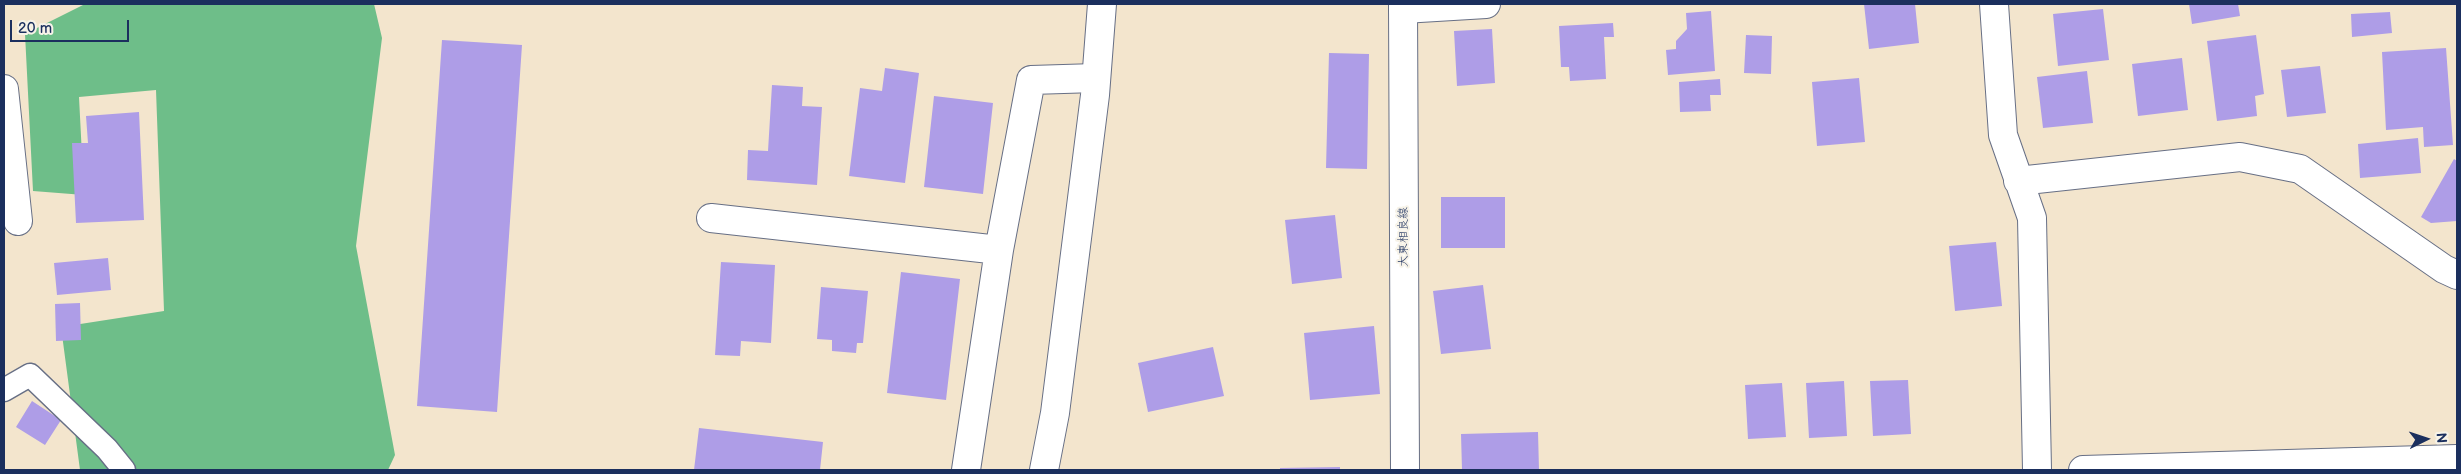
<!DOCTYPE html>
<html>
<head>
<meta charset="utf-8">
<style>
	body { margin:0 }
	#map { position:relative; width:2461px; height:474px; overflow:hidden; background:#f3e5cd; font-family:"Balsamiq Sans",sans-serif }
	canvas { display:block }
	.frame { position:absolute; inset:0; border:5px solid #1b2f5e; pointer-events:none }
	.north { position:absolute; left:2401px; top:414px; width:50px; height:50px; -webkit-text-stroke:4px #f7f3e8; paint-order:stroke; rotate:86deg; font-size:14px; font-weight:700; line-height:20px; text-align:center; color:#1b2f5e }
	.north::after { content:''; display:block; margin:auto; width:18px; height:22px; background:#1b2f5e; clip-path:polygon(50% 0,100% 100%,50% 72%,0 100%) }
	.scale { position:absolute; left:10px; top:20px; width:119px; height:22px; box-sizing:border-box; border:2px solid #1b2f5e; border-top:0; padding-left:6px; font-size:15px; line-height:18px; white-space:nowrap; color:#1b2f5e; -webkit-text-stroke:4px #f7f3e8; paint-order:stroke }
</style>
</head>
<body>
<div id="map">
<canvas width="2461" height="474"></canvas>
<div class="frame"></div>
<div class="north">N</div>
<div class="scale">20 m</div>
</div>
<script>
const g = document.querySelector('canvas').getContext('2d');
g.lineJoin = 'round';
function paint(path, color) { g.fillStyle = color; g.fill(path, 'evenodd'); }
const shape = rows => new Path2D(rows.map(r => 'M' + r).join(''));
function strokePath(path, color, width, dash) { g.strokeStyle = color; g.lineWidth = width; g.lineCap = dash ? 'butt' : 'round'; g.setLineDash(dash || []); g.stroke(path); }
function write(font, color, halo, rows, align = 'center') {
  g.font = font + ' "Balsamiq Sans","Klee One",sans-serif'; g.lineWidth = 4; g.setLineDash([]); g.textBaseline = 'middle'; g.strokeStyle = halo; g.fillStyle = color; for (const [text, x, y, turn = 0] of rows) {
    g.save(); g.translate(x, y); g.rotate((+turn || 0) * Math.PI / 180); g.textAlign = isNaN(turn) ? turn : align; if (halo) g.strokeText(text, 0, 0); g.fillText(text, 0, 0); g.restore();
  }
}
const forest = shape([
	[85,4,374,4,382,38,356,246,395,455,388,470,80,470,61,327,164,311,156,90,79,97,84,195,33,191,25,34]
]);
const building = shape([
	[1864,4,1915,4,1919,43,1869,49],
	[2189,4,2238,4,2240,16,2192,24],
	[2103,9,2109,60,2058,66,2053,14],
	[1711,11,1715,71,1668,75,1666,50,1676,49,1676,41,1687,29,1686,13],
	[2390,12,2392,33,2352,37,2351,14],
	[1613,23,1614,37,1604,37,1606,79,1570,81,1569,67,1561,67,1559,26],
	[1492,29,1495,83,1457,86,1454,31],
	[1746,35,1772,36,1771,74,1744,73],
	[2256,35,2264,94,2255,96,2257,116,2217,121,2207,41],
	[442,40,522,45,497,412,417,406],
	[2446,48,2453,145,2424,147,2423,127,2386,130,2382,52],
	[1329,53,1369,54,1367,169,1326,168],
	[2182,58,2188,110,2138,116,2132,64],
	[2320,66,2326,113,2287,117,2281,70],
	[885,68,919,73,905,183,849,176,860,88,882,91],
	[2087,71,2093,123,2043,128,2037,77],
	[1859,78,1865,142,1817,146,1812,82],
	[1720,79,1721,95,1710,95,1711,111,1680,112,1679,82],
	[772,85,803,87,802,106,822,107,817,185,747,180,748,150,768,151],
	[934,96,993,103,983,194,924,187],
	[139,112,144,220,76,223,72,143,88,143,86,116],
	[2418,138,2421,173,2360,178,2358,144],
	[2454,159,2457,161,2457,221,2431,223,2421,217],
	[1441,197,1505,197,1505,248,1441,248],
	[1335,215,1342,278,1292,284,1285,220],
	[1996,242,2002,306,1955,311,1949,246],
	[108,258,111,290,57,295,54,263],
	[721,262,775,265,771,343,741,341,740,356,715,355],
	[901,272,960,279,946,400,887,393],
	[1483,285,1491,349,1441,354,1433,291],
	[821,287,868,291,863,343,857,343,856,353,832,351,832,340,817,339],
	[80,303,81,340,56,341,55,304],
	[1374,326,1380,394,1310,400,1304,333],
	[1213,347,1224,396,1148,412,1138,363],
	[1908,380,1911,434,1873,436,1870,381],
	[1844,381,1847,436,1809,438,1806,383],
	[1782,383,1786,437,1748,439,1745,385],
	[32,401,61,420,45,445,16,427],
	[699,428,823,442,820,470,694,470],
	[1538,432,1539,470,1462,470,1461,434],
	[1340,467,1340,470,1280,470,1280,468]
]);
const service = shape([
	[4,390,30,375,107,449,124,470]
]);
const minor = shape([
	[1994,4,2003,135,2032,218,2037,470],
	[1403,9,1486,4],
	[4,89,18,221],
	[2018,181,2240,157,2300,169,2444,269,2457,275],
	[711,218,999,250],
	[966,470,999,250,1031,80,1096,78]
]);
const tertiary = shape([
	[1044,470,1055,413,1095,95,1102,4],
	[2083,470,2457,459]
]);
const secondary = shape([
	[1403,4,1405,470]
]);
const streetNames = [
	["大東相良線",1404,237,-90]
];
paint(forest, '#6ebe89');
paint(building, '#ae9de7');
strokePath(service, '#676f85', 25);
strokePath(minor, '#676f85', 30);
strokePath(tertiary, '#676f85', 30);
strokePath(secondary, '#676f85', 30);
strokePath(service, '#fff', 22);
strokePath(minor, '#fff', 28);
strokePath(tertiary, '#fff', 28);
strokePath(secondary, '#fff', 28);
write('12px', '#1b2f5e', '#f7f3e8', streetNames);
</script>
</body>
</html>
